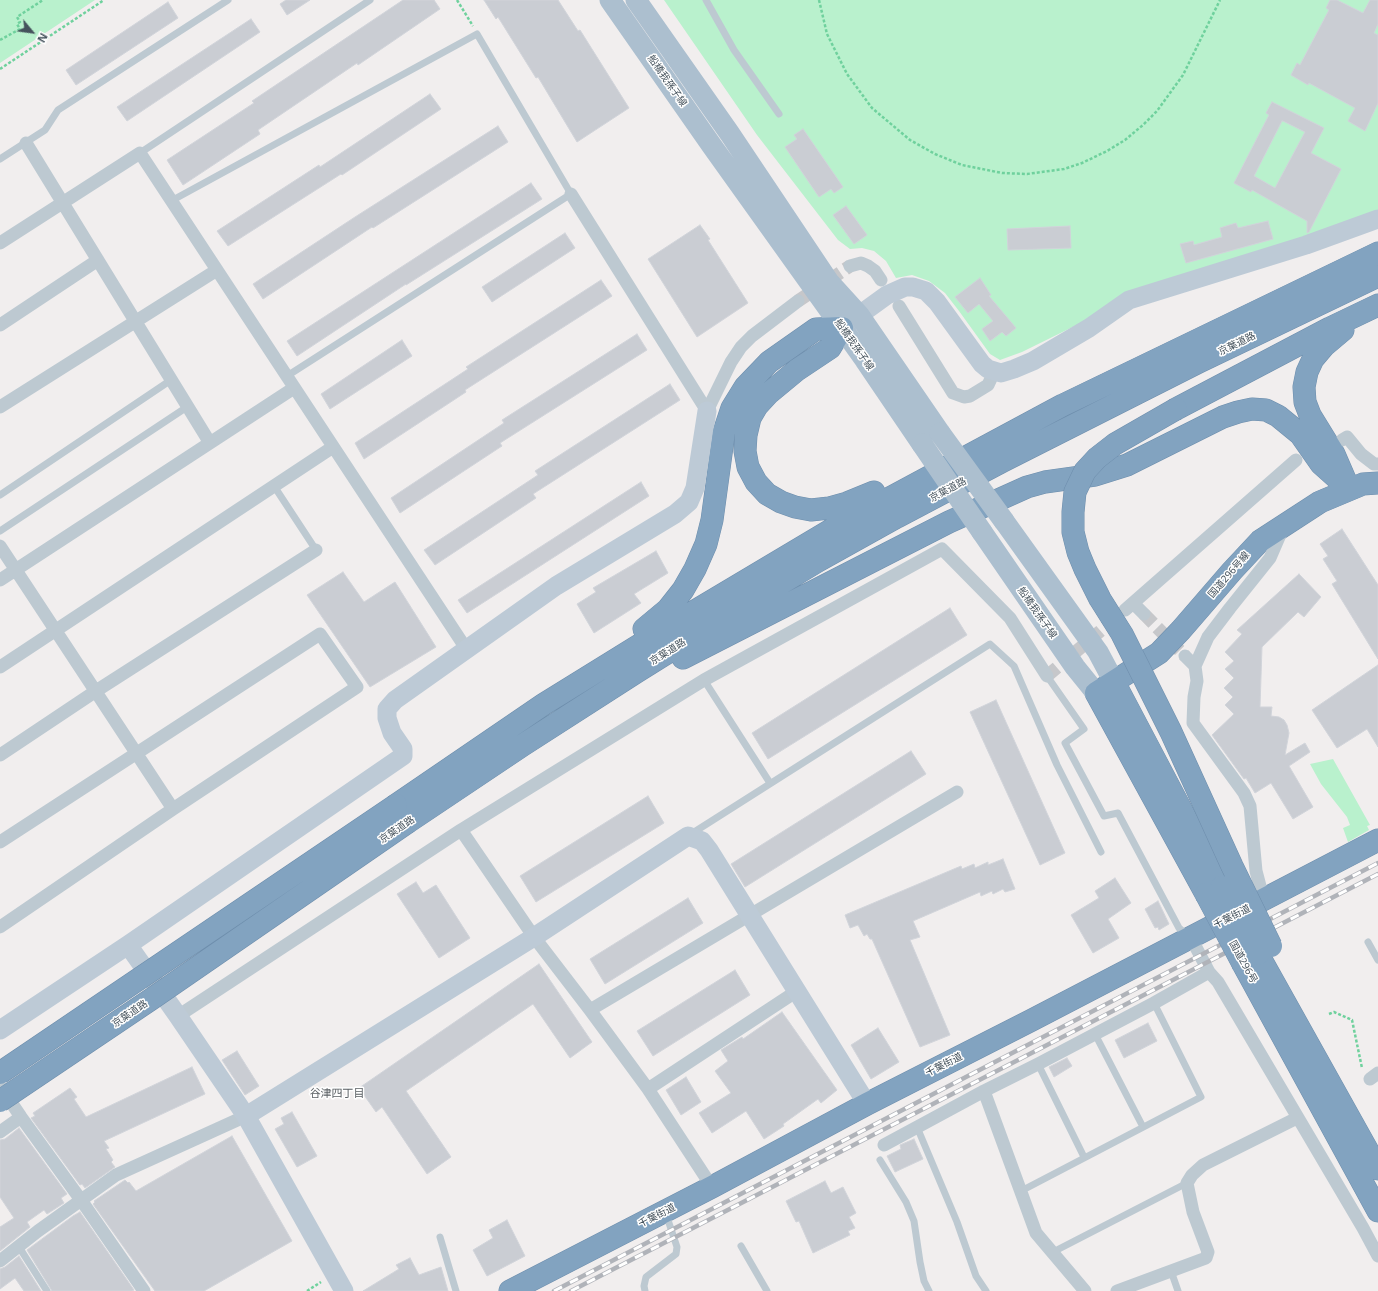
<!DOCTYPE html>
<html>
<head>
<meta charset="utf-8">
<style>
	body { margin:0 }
	#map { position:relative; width:1378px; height:1291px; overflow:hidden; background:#f1eeee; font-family:"Noto Sans",sans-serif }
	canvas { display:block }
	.north { position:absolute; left:12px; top:12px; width:40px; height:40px; -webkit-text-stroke:3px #fff; paint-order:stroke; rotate:119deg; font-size:11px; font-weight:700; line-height:16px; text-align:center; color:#45525c }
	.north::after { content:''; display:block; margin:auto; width:14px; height:18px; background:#45525c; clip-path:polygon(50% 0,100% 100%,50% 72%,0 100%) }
</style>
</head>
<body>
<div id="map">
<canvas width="1378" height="1291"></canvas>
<div class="north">N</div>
</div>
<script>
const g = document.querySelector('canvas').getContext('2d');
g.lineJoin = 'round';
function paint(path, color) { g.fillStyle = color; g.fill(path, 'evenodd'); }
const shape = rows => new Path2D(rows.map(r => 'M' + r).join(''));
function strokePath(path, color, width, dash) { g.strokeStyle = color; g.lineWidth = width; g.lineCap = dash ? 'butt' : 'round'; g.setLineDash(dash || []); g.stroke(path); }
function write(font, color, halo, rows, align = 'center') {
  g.font = font + ' "Noto Sans","Noto Sans JP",sans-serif'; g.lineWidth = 3; g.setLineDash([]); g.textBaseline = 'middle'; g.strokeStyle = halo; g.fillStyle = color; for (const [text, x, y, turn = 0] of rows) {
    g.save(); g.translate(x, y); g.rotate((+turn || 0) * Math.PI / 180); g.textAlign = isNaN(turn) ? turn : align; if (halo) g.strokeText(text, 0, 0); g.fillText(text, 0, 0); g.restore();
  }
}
const green = shape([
	[0,0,95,0,0,63],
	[664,0,1378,0,1378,212,1095,316,1022,352,1000,360,990,354,959,311,945,293,929,281,912,275,896,278,886,261,874,251,862,248,850,249,838,240,757,135],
	[1333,759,1370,825,1367,826,1369,830,1348,842,1343,828,1350,825,1347,817,1321,784,1310,764]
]);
const building = shape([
	[286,0,310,0,287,15,280,4,286,0],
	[403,0,434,0,440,9,358,65,357,63,258,130,260,134,183,185,167,160,254,103,252,101,403,0],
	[484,0,558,0,578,31,580,30,629,108,577,142,538,77,536,78,498,17,496,19,484,0],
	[1330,0,1337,0,1363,13,1370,0,1378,0,1378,24,1374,33,1378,35,1378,103,1365,131,1348,121,1355,108,1309,83,1308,85,1291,75,1297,63,1300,65,1329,10,1326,8,1330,0],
	[168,2,178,18,76,85,66,70,168,2],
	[251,19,260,32,127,121,117,107,251,19],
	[430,94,441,109,342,175,341,174,228,246,217,231,319,165,320,167,430,94],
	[1272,102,1324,128,1311,153,1341,169,1309,232,1307,233,1307,221,1252,190,1251,192,1234,183,1269,115,1266,113,1272,102],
	[1282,121,1283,121,1305,132,1275,188,1254,176,1282,121],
	[498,126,508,142,373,228,372,227,263,299,253,284,355,217,498,126],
	[803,129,843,187,834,193,831,189,819,197,785,147,797,139,794,135,803,129],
	[531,183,542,199,406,285,406,284,297,356,287,341,531,183],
	[846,206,867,235,854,244,833,215,846,206],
	[1268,221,1273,239,1186,263,1180,244,1193,241,1194,245,1222,237,1220,228,1236,223,1238,228,1268,221],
	[700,225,710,239,708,240,748,303,697,337,648,259,700,225],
	[1070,226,1071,248,1008,250,1007,229,1070,226],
	[565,233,575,248,492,302,482,287,565,233],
	[980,278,991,295,989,296,1016,328,1006,336,1002,332,990,341,982,329,993,321,979,304,968,313,955,297,980,278],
	[601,280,612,296,465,390,466,392,364,459,355,443,468,369,466,367,601,280],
	[637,334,647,350,500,443,502,446,400,513,391,498,504,423,502,420,637,334],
	[402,340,412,356,330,409,321,394,402,340],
	[670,384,680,400,533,494,536,498,435,565,424,550,538,475,535,471,670,384],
	[641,482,649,496,467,613,458,600,641,482],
	[1342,529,1378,585,1378,659,1332,584,1337,581,1323,559,1328,556,1320,544,1342,529],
	[656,551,668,573,634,594,641,603,594,633,577,604,596,592,593,588,656,551],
	[343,572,364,602,395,582,436,647,370,687,307,595,343,572],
	[1299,574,1321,597,1304,617,1298,612,1262,647,1260,707,1272,707,1271,716,1279,717,1284,720,1287,725,1289,733,1285,755,1305,743,1310,752,1289,766,1313,807,1293,819,1271,783,1255,793,1246,778,1244,779,1212,735,1234,714,1225,705,1233,697,1224,688,1234,678,1225,669,1234,661,1225,652,1242,634,1237,630,1299,574],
	[950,608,967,635,768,759,752,733,950,608],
	[1378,665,1378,747,1367,729,1337,748,1312,710,1378,665],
	[996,700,1065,853,1040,865,970,712,996,700],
	[911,751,926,774,745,887,731,864,911,751],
	[648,796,664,823,536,902,520,876,648,796],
	[1003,859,1015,889,1005,892,1003,889,993,894,992,891,981,896,980,892,913,921,920,937,910,940,950,1035,920,1047,872,939,870,939,867,934,864,936,858,925,850,928,845,915,961,866,962,869,974,864,975,868,988,862,988,865,1003,859],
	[1115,878,1131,903,1108,919,1119,938,1093,953,1071,915,1099,898,1095,891,1115,878],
	[416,882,423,893,436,885,470,938,439,958,397,894,416,882],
	[688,898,703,923,605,984,590,959,688,898],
	[1158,901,1169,924,1159,930,1158,927,1155,928,1145,909,1158,901],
	[539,964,592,1042,570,1058,533,1004,406,1091,451,1157,427,1174,382,1107,376,1112,359,1088,539,964],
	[735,970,750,995,653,1056,637,1031,735,970],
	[782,1012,837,1090,821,1103,818,1099,783,1124,784,1126,764,1139,746,1111,712,1133,699,1113,731,1093,715,1071,728,1061,721,1050,742,1037,743,1039,782,1012],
	[1148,1023,1157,1041,1124,1058,1115,1040,1148,1023],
	[878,1028,899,1062,871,1079,851,1045,878,1028],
	[237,1051,259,1086,245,1095,222,1060,237,1051],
	[1067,1058,1072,1066,1054,1077,1049,1067,1067,1058],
	[192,1067,205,1094,104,1141,109,1148,106,1149,113,1160,111,1162,115,1167,85,1188,82,1184,80,1185,31,1118,35,1116,33,1113,70,1088,77,1097,74,1099,86,1117,192,1067],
	[686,1077,701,1102,681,1115,666,1090,686,1077],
	[292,1112,317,1156,297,1167,275,1129,284,1124,281,1118,292,1112],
	[19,1128,67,1194,61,1198,64,1203,47,1214,44,1210,27,1222,30,1227,0,1251,0,1227,14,1218,0,1197,0,1140,5,1139,19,1128],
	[232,1136,292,1241,204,1291,155,1291,93,1204,95,1202,94,1201,125,1180,128,1183,129,1182,136,1191,232,1136],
	[914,1139,923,1159,895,1172,887,1156,901,1149,900,1145,914,1139],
	[825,1181,831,1193,843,1187,856,1213,849,1217,855,1228,848,1231,850,1235,813,1253,799,1221,796,1222,786,1201,825,1181],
	[80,1212,134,1290,132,1291,52,1291,27,1250,73,1216,80,1212],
	[507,1220,525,1256,487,1276,473,1250,493,1238,489,1230,507,1220],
	[19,1256,41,1291,24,1291,15,1278,0,1289,0,1269,5,1267,19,1256],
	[410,1258,419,1275,441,1267,448,1291,363,1291,399,1269,396,1265,410,1258]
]);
const streetTunnel = shape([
	[798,301,850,266],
	[1144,614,1185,656],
	[1047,676,1117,617]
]);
const path = shape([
	[457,0,473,26],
	[819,0,827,34,847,74,872,108,910,140,935,154,962,165,1002,173,1027,174,1064,169,1082,163,1107,151,1125,140,1143,125,1157,111,1183,75,1220,0],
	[0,40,20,29,17,24,20,22,17,17,43,0],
	[0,69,104,0],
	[1329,1014,1334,1012,1352,1020,1362,1068],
	[307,1291,321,1282]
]);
const lane = shape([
	[706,0,734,50,779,114],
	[140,153,370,0],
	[0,159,45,130,58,110,228,0],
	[171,201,477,34,571,194,287,376],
	[274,486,316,550],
	[0,495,171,380],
	[0,531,187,407],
	[1047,676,1084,729,1065,743,1104,816,1118,813,1179,928,1187,935],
	[704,680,770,783],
	[691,834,990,644,1014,666,1057,765,1101,852],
	[1368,942,1378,960],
	[1095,1034,1143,1127],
	[1038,1064,1084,1157],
	[917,1127,957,1222,976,1276,986,1291],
	[880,1160,906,1202,914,1221,920,1262,924,1281,929,1291],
	[1021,1191,1201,1097,1154,1003],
	[440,1237,456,1291],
	[741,1246,767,1291],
	[19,1247,47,1291],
	[1053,1252,1187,1183],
	[1171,1271,1178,1291],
	[645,1291,644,1286,646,1277,676,1254,677,1247,666,1214]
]);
const street = shape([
	[26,143,210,443],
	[571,194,707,411],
	[0,243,140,153,467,650],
	[850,266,861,263,868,266,875,271,881,280],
	[899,306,953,393,964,397,970,396,988,385,994,372],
	[0,325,98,260],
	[0,407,217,270],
	[707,411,731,362,741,347,752,336,798,301],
	[1342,440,1347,437,1361,454,1374,464,1378,464],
	[0,546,173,809],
	[0,580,294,388],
	[1133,603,1144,614],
	[1125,610,1296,460],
	[1185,656,1195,666],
	[0,667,333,447],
	[0,755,96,691,316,550],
	[461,830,534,937,590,1010,648,1089,712,1187],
	[0,842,320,634,357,687,173,809,0,927],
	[1265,900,1261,890,1256,871,1250,806,1244,793,1193,723,1194,697,1197,681,1195,666,1208,637,1230,608,1270,558,1283,528],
	[1191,938,1209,972],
	[590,1010,957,792],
	[178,1016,461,830,704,680,942,549,1010,618,1047,676],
	[1370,1079,1378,1073],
	[0,1086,21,1117,81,1200,144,1291],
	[648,1089,797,991],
	[984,1091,1036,1233,1085,1291],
	[0,1132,21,1117],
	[884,1145,984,1091,1038,1064,1154,1003,1209,972,1218,982,1363,1228,1378,1256],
	[0,1261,38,1231,116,1175,246,1116],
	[1117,1291,1206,1258,1208,1252,1193,1212,1187,1183,1192,1175,1203,1165,1297,1118]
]);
const secondary = shape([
	[847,324,887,295,905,287,913,287,926,291,937,302,982,364,988,369,1001,373,1014,369,1033,361,1089,328,1129,300,1306,245,1378,219],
	[128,945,178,1016,246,1116,344,1291],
	[0,1030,128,945,403,756,403,749,392,733,387,718,387,709,395,700,556,586,675,514,689,502,695,488,707,411],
	[246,1116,534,937,688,836,702,841,709,850,867,1104]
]);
const primary = shape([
	[610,0,712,146,865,360,922,444],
	[636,0,730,134,829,282,859,315,940,433],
	[1004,521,1098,652,1114,682],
	[982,532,1075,667,1096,693]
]);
const highway = shape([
	[842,328,830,348,797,370,768,394,757,406,750,418,746,435,745,451,748,467,756,482,767,494,781,502,795,507,811,510,829,508,847,503,874,492],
	[1343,330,1324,346,1313,359,1307,372,1304,387,1305,402,1310,415,1334,454,1347,484],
	[1176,409,1330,328,1378,305],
	[644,629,668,609,683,590,695,569,706,544,712,520,724,432,732,408,745,387,769,362,816,329,842,328],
	[683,658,949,522,1027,487,1045,482,1095,475,1127,465,1223,417,1238,412,1252,409,1266,410,1278,416,1300,434,1321,464,1349,489],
	[1114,682,1222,887],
	[396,805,544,704,683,618,836,527,1063,405,1378,253],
	[408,822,523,745,638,671,707,628,818,561,897,517,1003,461,1199,362,1378,276],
	[1206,894,1096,693,1159,653,1181,630,1232,571,1260,541,1320,502,1363,484,1378,483],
	[1258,954,1378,1169],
	[1243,964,1378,1211],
	[510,1291,712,1187,867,1104,1032,1020,1378,840]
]);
const rail = shape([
	[554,1291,1378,863],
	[571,1291,1378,874]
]);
const primaryBridge = shape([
	[940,433,1004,521],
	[922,444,982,532]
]);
const highwayBridge = shape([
	[1176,409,1115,444,1097,458,1085,471,1075,492,1073,512,1073,532,1078,552,1085,569,1100,599,1122,634,1171,732,1232,866,1271,946],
	[1222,887,1258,954],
	[1206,894,1243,964],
	[0,1073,396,805],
	[0,1101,150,1000,408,822]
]);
const streetNames = [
	["船橋我孫子線",667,81,55],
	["京葉道路",1237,344,-26],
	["船橋我孫子線",854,345,55],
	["京葉道路",948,490,-28],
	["国道296号線",1229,575,-49],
	["船橋我孫子線",1037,613,55],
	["京葉道路",668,652,-32],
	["京葉道路",397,830,-34],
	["千葉街道",1232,917,-27],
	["国道296号",1243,962,61],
	["京葉道路",130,1014,-34],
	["千葉街道",944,1065,-27],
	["千葉街道",657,1216,-27]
];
const neighbourhoodNames = [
	["谷津四丁目",337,1094]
];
paint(green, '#b9f1cd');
paint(building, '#cacdd3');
strokePath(building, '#d1d4da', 1);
strokePath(streetTunnel, '#c6c7ca', 13, [13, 6]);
strokePath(highway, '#6e8eac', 23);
strokePath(path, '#6fd19d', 2.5, [3, 2]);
strokePath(lane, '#bdc9d1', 7);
strokePath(street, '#bdc9d1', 13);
strokePath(secondary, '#bdcad6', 19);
strokePath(primary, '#acbfcf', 21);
strokePath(highway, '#82a3c0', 22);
strokePath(rail, '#b0b3b9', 4.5);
strokePath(rail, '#fff', 3, [9]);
strokePath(highwayBridge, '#6e8eac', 23, []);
strokePath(primaryBridge, '#acbfcf', 21);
strokePath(highwayBridge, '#82a3c0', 22);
write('10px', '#45525c', '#fff', streetNames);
write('11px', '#5a5f63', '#fff', neighbourhoodNames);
</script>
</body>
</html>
